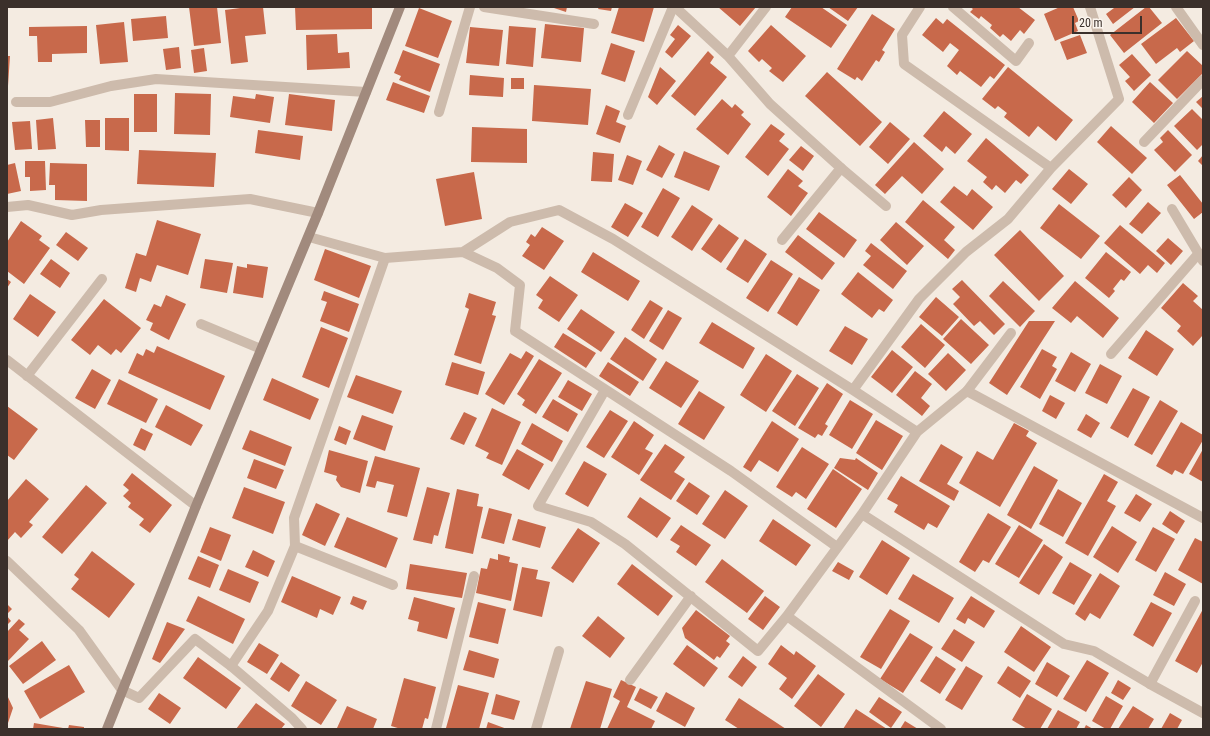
<!DOCTYPE html>
<html>
<head>
<meta charset="utf-8">
<style>
	body { margin:0 }
	#map { position:relative; width:1210px; height:736px; overflow:hidden; background:#f4ebe1; font-family:"Roboto Condensed",sans-serif }
	canvas { display:block }
	.frame { position:absolute; inset:0; border:8px solid #3b302b; pointer-events:none }
	.scale { position:absolute; left:1072px; top:16px; width:70px; height:18px; box-sizing:border-box; border:2px solid #3b302b; border-top:0; padding-left:5px; font-size:12px; line-height:14px; white-space:nowrap; color:#3b302b; -webkit-text-stroke:3px #fbf5ee; paint-order:stroke }
</style>
</head>
<body>
<div id="map">
<canvas width="1210" height="736"></canvas>
<div class="frame"></div>
<div class="scale">20 m</div>
</div>
<script>
const g = document.querySelector('canvas').getContext('2d');
g.lineJoin = 'round';
function paint(path, color) { g.fillStyle = color; g.fill(path, 'evenodd'); }
const shape = rows => new Path2D(rows.map(r => 'M' + r).join(''));
function strokePath(path, color, width, dash) { g.strokeStyle = color; g.lineWidth = width; g.lineCap = dash ? 'butt' : 'round'; g.setLineDash(dash || []); g.stroke(path); }
const building = shape([
	[189,7,217,7,221,43,194,46],
	[248,7,263,7,266,34,245,36,248,62,231,64,225,10],
	[295,7,372,7,372,29,296,30],
	[551,7,567,7,566,12],
	[599,7,612,7,611,11,598,9],
	[619,7,654,7,644,42,611,33],
	[718,7,756,7,740,26],
	[792,7,821,7,847,25,831,48,785,17],
	[828,7,858,7,848,21],
	[970,7,1018,7,1035,20,1024,34,1020,30,1011,41,1003,34,1000,37,990,28,992,25,981,16,979,19,970,12,973,9],
	[1060,7,1073,7,1079,21,1075,23,1078,31,1055,41,1044,14],
	[1113,7,1135,7,1113,24,1106,14,1114,8],
	[1146,7,1149,7,1162,23,1124,53,1110,35],
	[419,8,452,21,438,58,405,46],
	[872,14,895,29,882,50,885,52,879,62,876,60,862,81,857,77,855,80,837,69],
	[166,16,168,38,133,41,131,19],
	[936,18,943,24,947,19,1005,65,994,79,990,76,981,87,960,71,957,75,947,66,959,50,950,43,943,52,922,35],
	[1176,18,1194,41,1180,52,1177,48,1156,64,1141,44],
	[124,22,128,62,100,64,96,25],
	[545,24,584,28,581,62,541,58],
	[678,25,691,36,672,58,665,52,675,39,670,35],
	[771,25,806,56,783,82,769,71,772,68,762,59,759,62,748,51],
	[87,26,87,53,52,54,52,62,38,62,37,36,29,36,29,27],
	[509,26,536,28,533,67,506,64],
	[470,27,503,30,499,66,466,63],
	[337,34,338,53,349,52,350,68,307,70,306,35],
	[1080,35,1087,53,1067,60,1060,42],
	[611,43,635,51,625,82,601,74],
	[179,47,181,68,166,70,163,49],
	[204,48,207,71,194,73,191,50],
	[403,50,440,64,430,92,399,80,401,76,394,73],
	[708,51,714,57,710,63,727,77,695,116,671,96],
	[1187,51,1203,66,1203,73,1177,99,1158,80],
	[1132,54,1151,75,1134,91,1125,81,1130,77,1119,65],
	[7,56,10,56,8,86,7,86],
	[660,67,676,81,657,105,648,97],
	[1008,67,1073,120,1056,141,1038,126,1029,137,1004,117,1007,113,998,106,995,109,982,99],
	[827,72,882,122,860,146,805,96],
	[470,75,504,78,503,97,469,95],
	[511,78,524,78,524,89,511,89],
	[393,82,430,96,424,113,386,100],
	[1150,82,1173,103,1154,123,1132,102],
	[534,85,591,89,588,125,532,121],
	[175,93,211,94,210,135,174,134],
	[134,94,157,94,157,132,134,132],
	[256,94,274,97,270,123,230,117,233,96,255,99],
	[289,94,335,100,332,131,285,125],
	[1203,96,1203,109,1196,102],
	[722,99,732,108,735,104,744,112,741,115,751,124,728,155,696,129],
	[606,105,620,111,616,122,626,126,620,143,596,134],
	[1192,109,1203,120,1203,144,1197,150,1174,126],
	[944,111,972,134,955,154,946,146,942,152,923,136],
	[53,118,56,149,38,150,36,120],
	[105,118,129,118,129,151,105,150],
	[85,120,100,120,100,147,86,147],
	[30,121,32,149,15,150,12,122],
	[890,122,910,139,888,164,869,147],
	[771,124,785,134,779,141,789,149,768,176,745,157],
	[1111,126,1147,158,1132,174,1097,142],
	[472,127,527,129,527,163,471,162],
	[258,130,303,136,300,160,255,153],
	[1168,130,1192,155,1175,172,1154,150,1163,142,1160,138],
	[986,138,1029,175,1021,184,1016,180,1005,193,996,185,992,190,983,182,987,177,967,161],
	[914,142,944,169,922,194,902,176,885,194,875,185],
	[659,145,675,154,662,178,646,170],
	[801,146,814,156,803,171,789,160],
	[139,150,216,153,214,187,137,184],
	[684,151,720,166,709,191,674,177],
	[593,152,614,154,612,182,591,181],
	[627,155,642,161,633,185,618,180],
	[1203,155,1203,166,1198,161],
	[25,161,45,161,46,190,30,191,30,177,25,177],
	[15,163,21,191,7,194,7,165],
	[50,163,87,164,87,201,55,200,55,185,49,185],
	[788,169,803,181,798,186,808,193,791,216,767,197],
	[1069,169,1088,184,1071,204,1052,189],
	[474,172,482,219,445,226,436,179],
	[1180,175,1203,204,1203,212,1194,219,1167,185],
	[1129,177,1142,190,1126,208,1112,195],
	[954,186,967,196,972,189,993,207,973,230,940,202],
	[663,188,680,198,658,237,641,227],
	[923,200,955,227,944,240,955,250,948,259,905,222],
	[1148,202,1161,213,1142,234,1129,224],
	[625,203,643,213,628,237,611,227],
	[1059,204,1100,236,1081,259,1040,228],
	[692,205,713,219,692,251,671,237],
	[819,212,857,240,844,258,806,229],
	[157,220,201,234,188,275,157,265,151,282,140,278,136,292,125,288,136,253,146,256],
	[21,221,42,236,39,240,50,248,24,284,7,271,7,242],
	[896,222,924,246,907,265,880,240],
	[719,224,739,238,721,263,701,249],
	[1120,225,1165,263,1157,273,1148,265,1140,274,1104,243],
	[542,227,564,241,544,270,522,256,530,245,526,242,531,234,535,237],
	[1020,230,1064,276,1039,301,994,255],
	[66,232,88,248,78,261,56,245],
	[798,235,835,263,822,280,785,252],
	[1168,238,1183,251,1171,265,1156,251],
	[745,239,767,254,748,283,726,269],
	[871,243,907,271,893,289,863,265,871,256,865,251],
	[325,249,371,266,359,298,314,280],
	[593,252,640,281,628,301,581,272],
	[1106,252,1131,272,1124,281,1121,279,1113,289,1115,291,1109,298,1085,278],
	[51,259,70,273,60,288,40,274],
	[205,259,233,263,227,293,200,288],
	[771,260,793,274,768,312,746,298],
	[247,264,268,267,263,298,233,293,237,266,247,268],
	[858,272,893,300,884,312,879,309,872,318,841,294],
	[550,276,578,295,559,322,538,308,543,300,536,295],
	[799,277,820,290,797,326,777,313],
	[7,279,11,282,7,288],
	[962,280,1005,324,994,335,980,321,974,326,953,304,960,297,952,289],
	[1003,281,1035,311,1020,327,989,296],
	[1075,281,1119,318,1103,338,1077,316,1071,323,1052,308],
	[1183,283,1198,296,1193,301,1203,310,1203,335,1193,346,1177,331,1181,326,1161,308],
	[324,291,359,304,349,332,320,321,327,302,321,300],
	[469,293,496,302,492,315,496,316,481,364,454,355,469,309,465,307],
	[30,294,56,312,38,337,13,319],
	[166,295,186,304,169,340,150,330,153,323,146,320,154,304,161,307],
	[936,297,959,317,942,336,919,317],
	[104,299,141,328,121,353,116,349,111,355,98,345,90,355,71,340],
	[650,300,663,308,644,339,631,330],
	[581,309,615,332,601,352,567,329],
	[668,310,682,318,663,350,649,341],
	[961,319,989,345,971,364,943,339],
	[1029,321,1055,321,1007,395,989,383],
	[712,322,755,348,743,369,699,343],
	[921,324,945,345,925,368,901,347],
	[845,326,868,339,852,365,829,351],
	[321,327,348,338,329,388,302,377],
	[1146,330,1174,349,1157,376,1128,358],
	[563,333,596,353,586,368,554,347],
	[625,337,657,359,643,381,610,359],
	[157,346,225,376,210,410,128,373,137,353,143,356,146,349,154,353],
	[1042,349,1057,357,1052,366,1057,369,1040,399,1020,387],
	[892,350,913,367,892,393,871,377],
	[526,351,534,356,504,405,485,394,510,353,521,359],
	[1071,352,1091,364,1075,392,1055,381],
	[948,353,966,370,946,391,928,374],
	[766,354,792,371,766,412,740,395],
	[539,359,562,373,536,414,522,405,525,400,517,394],
	[666,361,699,381,681,408,649,388],
	[452,362,485,372,478,395,445,385],
	[608,362,639,382,630,396,599,376],
	[1100,364,1122,376,1107,404,1085,393],
	[92,369,111,380,95,409,75,398],
	[915,371,932,384,921,398,930,406,922,416,896,395],
	[797,374,819,388,795,426,772,411],
	[356,375,402,391,393,414,347,397],
	[272,378,319,399,310,420,263,400],
	[119,379,158,399,146,423,107,404],
	[568,380,592,394,582,411,558,397],
	[827,383,843,394,825,424,828,426,822,436,818,434,815,438,798,428],
	[1133,388,1150,397,1128,438,1110,428],
	[699,391,725,407,704,440,678,424],
	[1050,395,1065,403,1056,419,1042,411],
	[553,399,578,414,568,432,542,417],
	[850,400,873,414,852,449,829,435],
	[1160,400,1178,411,1152,455,1134,445],
	[166,405,203,425,191,446,155,427],
	[7,406,38,429,14,460,7,455,7,448,8,446,7,445],
	[492,408,521,422,502,465,486,458,489,453,475,446],
	[610,410,628,421,604,458,586,447],
	[464,412,477,418,464,445,450,439],
	[1086,414,1100,423,1091,438,1077,430],
	[362,415,393,426,385,451,353,439],
	[876,420,903,436,882,470,856,453],
	[634,421,654,435,645,449,653,453,639,475,611,457],
	[772,421,799,439,778,472,759,460,751,472,743,467],
	[1181,422,1203,435,1203,440,1183,474,1175,470,1172,475,1156,466],
	[532,423,563,441,552,462,521,444],
	[1014,423,1029,431,1026,436,1037,443,1000,507,959,483,977,451,993,460],
	[339,426,351,431,346,445,334,440],
	[141,428,153,434,145,451,133,445],
	[250,430,292,447,285,466,242,449],
	[665,444,685,457,674,472,685,479,671,500,640,480],
	[941,444,963,457,947,484,959,491,954,501,919,481],
	[802,447,829,464,806,499,796,492,792,497,776,487],
	[517,449,544,464,529,490,502,475],
	[1203,449,1203,482,1189,474],
	[329,450,368,461,360,493,341,487,336,480,337,476,324,472],
	[375,456,420,468,407,517,387,512,394,485,377,481,375,488,366,486],
	[840,458,855,460,856,458,878,473,868,490,834,468],
	[254,459,284,470,276,489,247,478],
	[584,461,607,474,588,507,565,494],
	[1034,466,1058,480,1031,529,1007,515],
	[833,469,862,489,836,528,807,509],
	[132,473,172,505,150,533,139,525,144,519,128,507,131,503,123,496,129,490,123,485],
	[1104,474,1118,482,1107,501,1116,506,1088,556,1065,543],
	[901,476,950,506,937,528,928,523,924,530,894,512,898,505,887,499],
	[26,479,49,499,29,522,33,525,21,538,15,532,7,541,7,501],
	[689,482,710,496,697,515,676,501],
	[86,485,107,503,62,554,42,537],
	[244,487,285,502,273,534,232,518],
	[427,487,450,493,438,536,434,535,432,544,413,540],
	[457,489,479,494,477,506,483,507,473,554,445,548],
	[1058,489,1082,503,1063,537,1039,524],
	[725,490,748,506,725,539,702,524],
	[1136,494,1152,504,1140,522,1124,513],
	[640,497,671,518,657,538,627,517],
	[316,503,340,514,325,546,302,535],
	[489,508,512,514,504,544,481,538],
	[1170,511,1185,521,1177,534,1162,524],
	[988,513,1011,527,989,563,983,560,975,572,959,562],
	[347,517,398,538,386,568,334,547],
	[518,519,546,527,540,548,512,540],
	[773,519,811,545,796,566,759,541],
	[681,525,711,545,696,566,676,552,680,546,670,540],
	[1019,525,1043,540,1019,578,995,564],
	[1112,526,1137,542,1118,573,1093,557],
	[210,527,231,535,221,561,200,552],
	[1153,527,1175,539,1156,572,1135,560],
	[578,528,600,543,573,583,551,568],
	[1195,538,1203,542,1203,584,1178,570],
	[882,540,910,558,887,595,859,577],
	[1044,544,1063,557,1039,595,1019,583],
	[253,550,275,561,268,577,245,567],
	[92,551,135,584,109,618,71,589,79,579,74,575],
	[498,554,510,557,509,562,518,564,511,601,476,593,481,568,487,569,490,558,498,560],
	[198,556,219,565,210,588,188,579],
	[722,559,764,591,747,613,705,582],
	[838,562,854,571,849,580,832,571],
	[1070,562,1092,575,1074,605,1052,593],
	[410,564,467,573,462,598,406,589],
	[632,564,673,596,658,616,617,584],
	[522,567,538,570,536,579,550,582,542,617,513,610],
	[228,569,259,582,250,603,219,590],
	[1165,572,1186,584,1174,606,1153,595],
	[1100,573,1120,586,1100,619,1090,613,1085,621,1075,614],
	[913,574,954,598,939,623,898,599],
	[292,576,341,597,333,615,320,609,317,618,281,602],
	[198,596,245,619,233,644,186,621],
	[353,596,367,601,363,610,350,604],
	[765,596,780,607,763,630,748,619],
	[971,596,995,611,984,628,968,618,965,624,956,619],
	[414,597,455,608,447,639,417,631,419,622,408,619],
	[478,602,506,609,498,644,469,637],
	[1151,602,1172,613,1153,647,1133,635],
	[7,604,12,609,7,614],
	[890,609,910,621,881,669,860,657],
	[1203,609,1203,662,1197,673,1175,661],
	[696,610,730,636,726,641,730,644,720,658,717,656,714,660,685,638,682,628],
	[7,616,11,621,7,625],
	[598,616,625,638,610,658,582,636],
	[19,619,25,624,19,630,29,639,7,662,7,632],
	[167,622,185,629,160,663,152,659],
	[1021,626,1051,647,1034,672,1004,652],
	[954,629,975,642,962,662,941,649],
	[910,633,933,647,903,693,880,679],
	[42,641,56,660,23,684,9,666],
	[259,643,279,655,267,674,247,662],
	[687,645,718,668,704,687,673,664],
	[781,645,794,655,796,651,816,666,792,699,779,689,787,678,768,664],
	[469,650,499,659,494,678,463,670],
	[743,656,757,667,742,687,728,677],
	[936,656,956,669,940,694,920,681],
	[198,657,241,688,226,709,183,678],
	[1087,660,1109,673,1086,712,1063,699],
	[281,662,300,675,289,692,270,679],
	[1047,662,1070,676,1057,697,1035,684],
	[69,665,85,692,40,719,24,691],
	[966,666,983,676,962,710,945,700],
	[1008,666,1031,681,1020,698,997,683],
	[818,674,845,694,821,727,794,706],
	[404,678,436,687,428,719,425,718,422,729,401,729,391,726],
	[621,680,636,687,627,707,655,721,651,729,607,729,620,701,613,697],
	[1118,680,1131,688,1123,700,1111,693],
	[306,681,337,700,321,725,291,706],
	[586,681,612,689,600,729,570,729],
	[458,685,489,693,479,729,452,729,446,728],
	[640,688,658,697,651,709,634,700],
	[666,692,695,708,685,727,656,711],
	[159,693,181,708,170,724,148,709],
	[496,694,520,701,514,720,491,714],
	[1027,694,1052,709,1040,729,1027,729,1012,720],
	[7,695,13,708,8,723,7,722],
	[1106,696,1123,706,1110,729,1106,729,1092,721],
	[879,697,902,712,891,728,869,712],
	[739,698,786,729,739,729,725,720],
	[256,703,285,724,281,729,236,729],
	[347,706,377,719,373,729,339,729,337,728],
	[1133,706,1154,719,1148,729,1118,729],
	[856,709,887,729,843,729],
	[1058,710,1080,722,1076,729,1047,729],
	[1170,713,1182,720,1177,729,1161,729],
	[905,721,918,729,900,729],
	[488,722,507,729,486,729],
	[34,723,63,728,63,729,33,729],
	[69,725,84,727,84,729,68,729],
	[1086,725,1093,729,1084,729]
]);
const lane = shape([
	[484,7,594,24],
	[953,7,1016,61,1029,43],
	[439,112,470,7],
	[628,115,673,7],
	[1144,142,1203,80],
	[841,168,886,206],
	[7,207,28,205,72,215,101,210,250,199,318,213],
	[385,258,294,518,295,546,393,585],
	[201,324,261,349],
	[27,376,102,279],
	[967,391,1011,333],
	[231,666,268,611,295,546],
	[1150,684,1195,601],
	[536,729,559,651]
]);
const street = shape([
	[675,7,728,56,766,7],
	[1176,7,1203,45],
	[728,56,770,104,841,168,782,240],
	[16,102,50,102,111,86,156,79,366,92],
	[1051,168,1119,99,1090,7],
	[1172,209,1203,261],
	[309,237,385,258,463,252,510,222,559,210,613,239,853,390,917,432,862,514,787,616,941,729],
	[463,252,497,268,520,285,515,331,731,471,837,547],
	[1111,354,1199,253],
	[7,360,196,506],
	[605,390,538,506,591,522,625,544,758,651,787,616],
	[853,390,919,299,966,252,1008,219,1051,168,904,64,902,35,920,7],
	[917,432,967,391,1203,518],
	[862,514,1064,644,1094,651,1150,684,1203,713],
	[7,561,79,630,122,690,139,698,195,639,231,666,292,718,302,729],
	[630,680,691,596],
	[436,729,474,576]
]);
const secondary = shape([
	[107,729,196,506,318,213,400,7]
]);
paint(building, '#c8694b');
strokePath(lane, '#cdbbac', 10);
strokePath(street, '#cdbbac', 10);
strokePath(secondary, '#a18a7d', 10);
</script>
</body>
</html>
